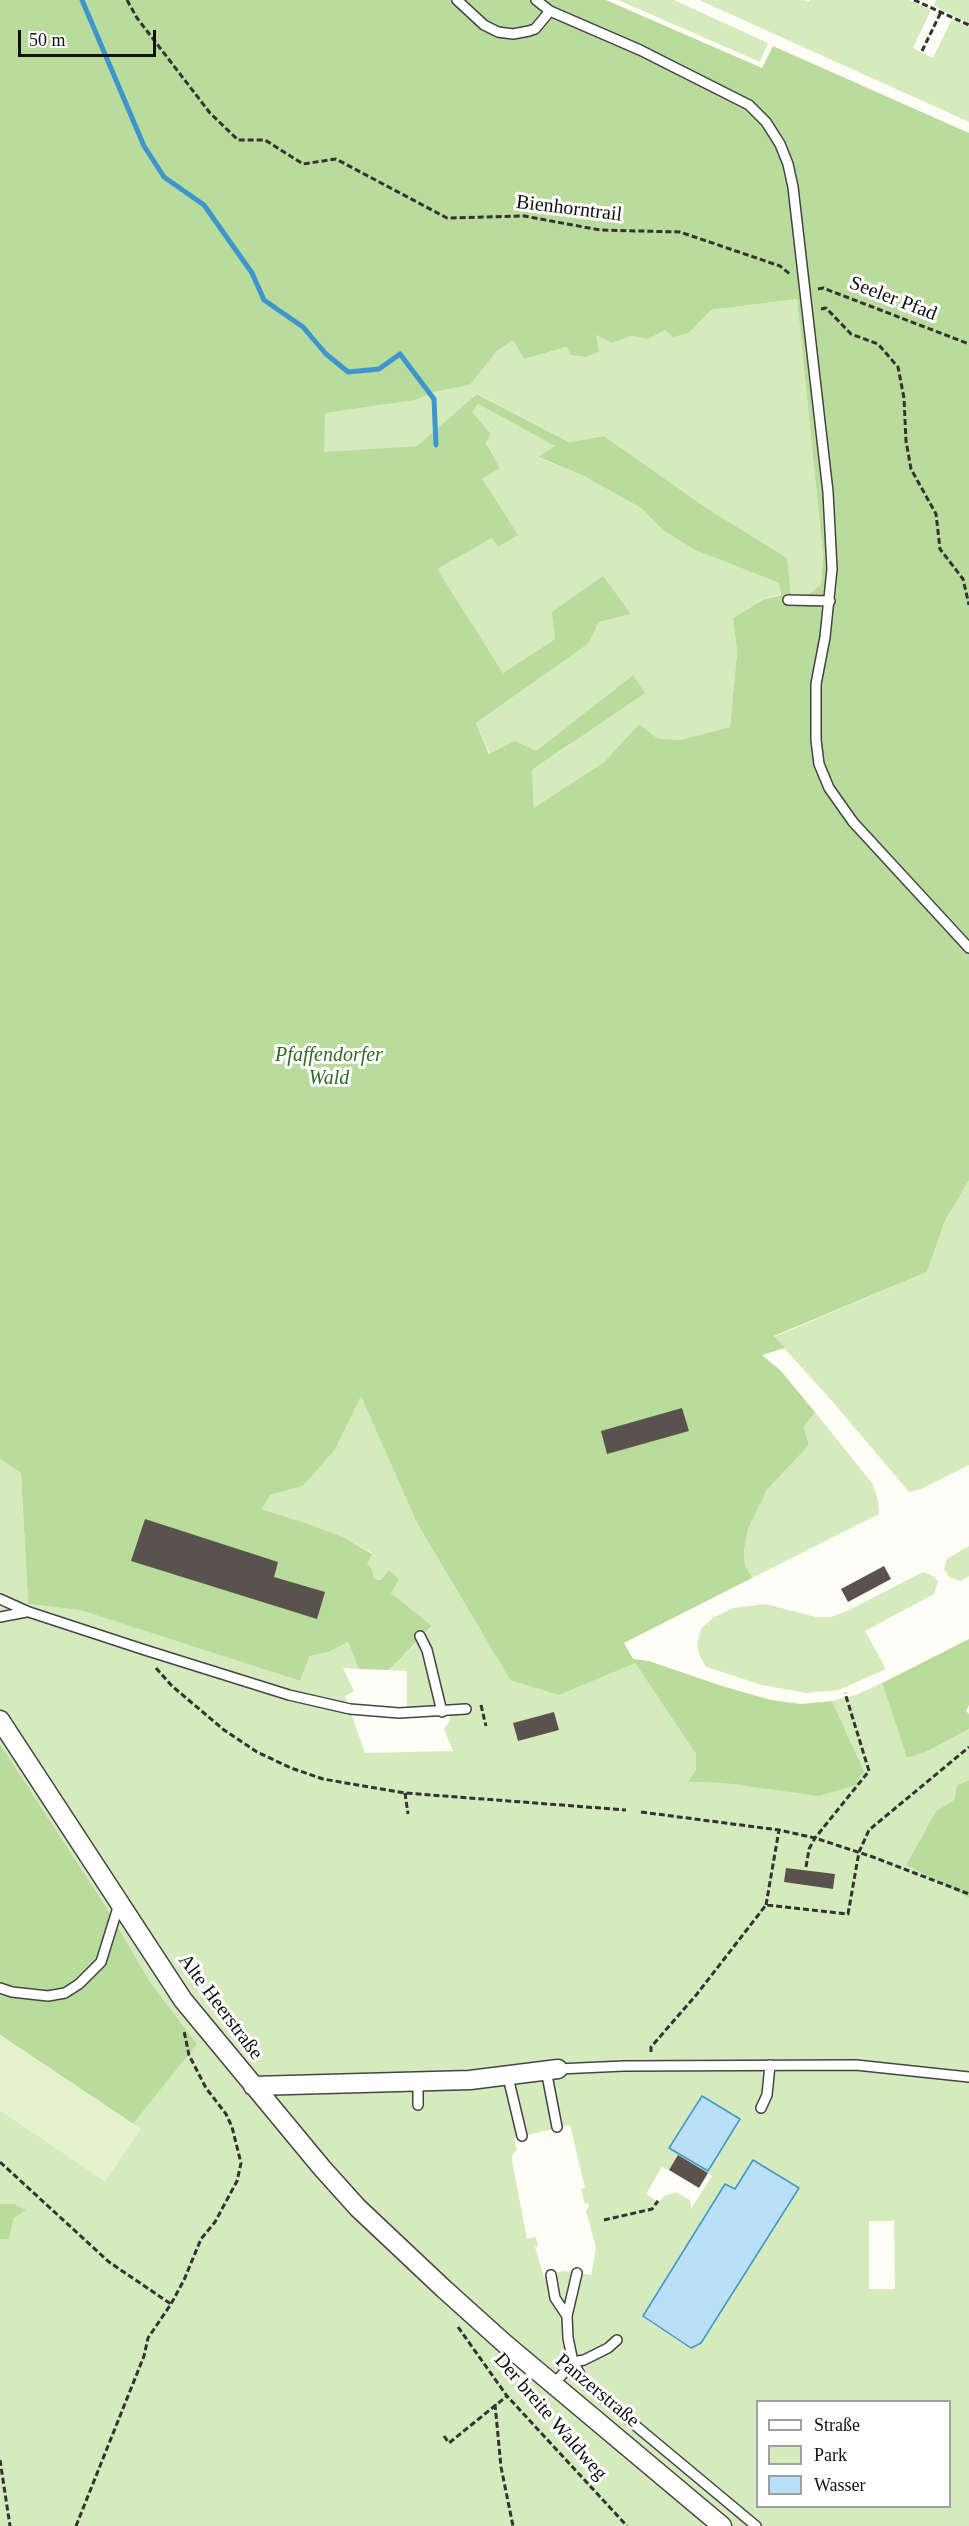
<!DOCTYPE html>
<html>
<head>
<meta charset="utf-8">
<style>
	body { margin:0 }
	#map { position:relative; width:969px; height:2526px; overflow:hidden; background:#fffdf5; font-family:"Times New Roman",serif }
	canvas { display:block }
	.legend { position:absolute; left:756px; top:2400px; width:195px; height:108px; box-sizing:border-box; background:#fff; border:2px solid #a0a0a0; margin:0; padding:8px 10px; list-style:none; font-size:18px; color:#111 }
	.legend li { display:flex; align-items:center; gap:12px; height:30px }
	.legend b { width:30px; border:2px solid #a0a0a0 }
	.scale { position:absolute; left:18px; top:30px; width:138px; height:27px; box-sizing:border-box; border:3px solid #111; border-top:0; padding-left:8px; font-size:18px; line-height:21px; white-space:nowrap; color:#111; -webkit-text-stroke:4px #fff; paint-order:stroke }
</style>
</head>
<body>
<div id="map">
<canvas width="969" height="2526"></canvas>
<ul class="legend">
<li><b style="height:8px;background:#fff"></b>Straße</li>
<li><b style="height:16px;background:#d5ebbd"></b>Park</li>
<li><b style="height:16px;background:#b9e0f7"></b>Wasser</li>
</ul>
<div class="scale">50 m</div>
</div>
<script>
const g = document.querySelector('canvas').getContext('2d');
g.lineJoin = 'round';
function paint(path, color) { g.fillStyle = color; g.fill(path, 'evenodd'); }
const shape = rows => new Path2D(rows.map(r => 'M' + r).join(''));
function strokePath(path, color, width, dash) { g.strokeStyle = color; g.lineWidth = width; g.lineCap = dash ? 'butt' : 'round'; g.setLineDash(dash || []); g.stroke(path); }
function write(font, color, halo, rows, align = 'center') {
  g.font = font + ' "Times New Roman",serif'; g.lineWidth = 6; g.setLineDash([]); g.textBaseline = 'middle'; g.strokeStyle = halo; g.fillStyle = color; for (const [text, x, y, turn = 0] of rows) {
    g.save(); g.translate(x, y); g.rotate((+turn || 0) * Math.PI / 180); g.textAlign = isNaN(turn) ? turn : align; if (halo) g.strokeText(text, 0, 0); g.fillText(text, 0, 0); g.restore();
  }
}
const green = shape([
	[618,0,674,0,768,43,760,62],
	[699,0,804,0,808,2,810,0,909,0,931,10,913,48,933,58,952,19,969,27,969,122],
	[936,0,969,0,969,23,934,6],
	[797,299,823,556,821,584,817,590,810,594,791,596,786,558,708,509,604,436,569,442,478,394,417,446,324,453,324,413,416,400,434,392,470,385,497,351,513,340,524,359,568,347,596,335,612,343,632,336,648,339,665,329,689,333,711,310],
	[478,404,556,446,539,458,582,475,641,508,664,531,695,550,779,583,781,594,761,600,733,618,737,652,730,727,680,740,657,738,639,724,604,762,534,809,532,770,570,745,633,675,536,751,490,754,476,723,588,644,599,622,631,614,603,577,555,639,503,673,436,569,492,538,481,479,500,468,486,442,491,432,471,412],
	[969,1180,969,1465,921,1489,909,1492,832,1401,774,1337,927,1272,945,1221],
	[361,1395,417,1523,510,1680,635,1663,696,1754,696,1769,688,1782,725,1783,865,1773,832,1701,856,1695,882,1683,907,1758,928,1751,969,1729,969,1780,957,1785,954,1800,936,1811,906,1865,969,1898,969,2526,0,2526,0,2239,9,2239,14,2218,14,2204,0,2204,0,2110,105,2181,140,2129,133,2124,197,2044,150,1982,105,1905,0,1744,0,1459,21,1473,28,1604,80,1610,300,1681,310,1656,329,1652,348,1642,359,1669,343,1668,354,1691,345,1696,365,1753,453,1751,444,1729,450,1720,449,1712,407,1713,407,1671,389,1670,432,1627,391,1593,381,1580,373,1579,366,1564,372,1553,345,1538,312,1525,262,1509,270,1495,303,1486,335,1450],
	[570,2125,585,2188,581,2189,585,2204,588,2203,589,2206,586,2211,596,2248,591,2275,563,2271,544,2277,535,2247,538,2246,536,2237,527,2239,512,2160,513,2154,517,2150,514,2138],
	[678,2156,712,2176,691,2209,690,2200,676,2192,664,2196,659,2202,646,2194,662,2167,669,2170],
	[725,2184,735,2190,799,2188,701,2343,694,2236],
	[869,2221,894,2221,895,2289,869,2289],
	[758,2402,950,2402,950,2506,758,2506],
	[815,1412,872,1483,878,1499,879,1514,752,1578,745,1565,744,1550,748,1529,767,1490,809,1445,804,1427],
	[969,1546,969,1576,960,1581,949,1577,944,1569,947,1559],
	[923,1572,933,1576,938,1581,934,1594,865,1631,886,1669,839,1690,806,1693,762,1685,706,1667,699,1654,697,1645,701,1629,714,1617,733,1608,766,1604,816,1617,831,1617,849,1610]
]);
const forest = shape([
	[0,0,606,0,762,68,773,46,969,133,969,1180,945,1221,927,1272,774,1336,785,1348,762,1355,781,1371,815,1412,804,1427,809,1445,767,1490,748,1529,744,1550,745,1565,752,1578,624,1643,633,1659,649,1661,722,1686,771,1700,801,1704,832,1701,865,1773,860,1776,856,1785,819,1796,725,1783,688,1782,696,1769,696,1754,635,1663,559,1695,510,1680,417,1523,361,1396,335,1450,303,1486,270,1495,262,1509,312,1525,345,1538,372,1554,367,1564,372,1570,374,1579,381,1580,389,1570,399,1579,391,1593,432,1626,389,1670,359,1669,348,1642,329,1652,310,1656,300,1681,80,1610,28,1604,21,1473,0,1459],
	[797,299,823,556,821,584,810,594,791,596,787,558,708,509,604,436,569,442,477,394,417,446,324,452,325,413,416,400,434,392,470,385,497,351,513,340,524,359,567,347,571,355,586,357,599,352,596,335,612,343,632,336,648,339,665,330,673,337,689,333,711,310],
	[478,404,555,446,538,457,582,475,641,508,664,531,695,550,779,583,781,595,762,600,733,618,737,652,730,727,680,740,657,738,639,724,604,762,534,808,532,770,645,693,633,675,536,751,515,741,489,754,476,723,588,644,599,622,631,614,603,576,552,612,555,639,503,673,437,569,492,538,498,547,518,535,482,479,500,468,486,443,491,433,472,412],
	[969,1639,969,1705,966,1711,969,1714,969,1729,928,1751,907,1758,882,1683],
	[0,1744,105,1905,150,1982,197,2044,133,2124,0,2035],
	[969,1780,969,1898,906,1865,936,1811,954,1800,957,1785],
	[0,2204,14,2204,26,2210,14,2218,9,2239,0,2239]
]);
const pitch = shape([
	[0,2035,141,2129,105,2181,0,2110]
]);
const water = shape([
	[702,2096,740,2119,708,2171,669,2148,702,2096],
	[753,2160,799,2188,701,2343,691,2348,643,2316,725,2184,735,2189,753,2160]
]);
const stream = shape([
	[82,0,144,146,164,177,204,205,252,273,264,300,303,327,326,354,348,372,379,369,400,354,434,399,436,445]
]);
const building = shape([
	[682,1408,689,1431,607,1454,601,1431],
	[145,1519,278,1562,274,1577,325,1592,317,1619,131,1561],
	[884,1566,891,1579,848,1602,841,1589],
	[554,1712,559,1730,518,1741,513,1723],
	[786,1868,835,1874,833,1889,784,1882],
	[678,2155,708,2173,699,2188,669,2170]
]);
const path = shape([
	[127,0,137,18,210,113,238,140,265,140,303,164,336,159,447,218,524,216,600,230,680,232,780,266,790,274],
	[914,0,969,25],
	[922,51,941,12],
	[818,289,823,288,969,344],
	[821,309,826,308,851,334,878,344,898,367,904,398,906,441,911,469,936,514,940,549,963,579,969,605],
	[156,1668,172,1686,224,1730,257,1752,291,1768,323,1779,405,1793,626,1810],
	[481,1705,486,1726],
	[405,1793,408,1814],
	[641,1812,779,1830,815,1838,873,1857,969,1894],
	[806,1867,809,1849,815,1838,869,1771,845,1693],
	[766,1905,779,1830],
	[651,2052,651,2047,697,1994,766,1905,848,1914,859,1852,869,1830,969,1747],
	[0,2162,109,2262,171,2304],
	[604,2220,652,2209,658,2201],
	[458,2327,507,2396,627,2526],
	[495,2404,501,2467,513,2526],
	[444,2436,449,2443,507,2396],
	[0,2460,10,2526],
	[76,2526,144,2356,148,2338,171,2304,184,2280,201,2239,215,2222,237,2181,241,2163,232,2127,226,2114,206,2088,189,2055,184,2031]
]);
const service = shape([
	[457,0,484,25,498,32,513,34,529,31,535,29,550,11,640,50,749,105,766,122,780,144,788,164,793,187,828,492,832,569,825,637,816,684,816,740,819,764,829,788,853,822,969,948],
	[536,0,550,11],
	[788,600,830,601],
	[0,1599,29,1612,145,1650,289,1695,350,1709,399,1713,466,1709],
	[0,1617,26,1612],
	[420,1636,427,1650,442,1712],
	[0,1988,12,1992,48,1996,65,1993,79,1984,101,1962,119,1904],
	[558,2069,624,2066,856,2065,969,2077],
	[546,2070,557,2127],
	[508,2077,522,2136],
	[418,2105,418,2081],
	[761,2108,767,2095,770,2065],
	[551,2275,555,2298,567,2316],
	[617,2340,608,2348,584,2360,573,2362,582,2378,594,2391,756,2526],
	[554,2384,573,2362,568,2338,567,2316,577,2273]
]);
const minor = shape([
	[0,1720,183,2000,322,2168,358,2208,444,2289,504,2343,722,2526],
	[253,2086,470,2080,558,2069]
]);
const streetNames = [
	["Bienhorntrail",569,209,7],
	["Seeler Pfad",893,299,21],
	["Alte Heerstraße",220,2007,53],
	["Panzerstraße",597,2391,40],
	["Der breite Waldweg",550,2417,49]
];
const parkNames = [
	["Pfaffendorfer",329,1056],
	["Wald",329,1079]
];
paint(green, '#d5ebbd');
paint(forest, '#b9dc9c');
paint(pitch, '#e6f2cf');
paint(water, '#b9e0f7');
strokePath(water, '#3f96cf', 1.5);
strokePath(stream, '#3f96cf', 5);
paint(building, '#5a524d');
strokePath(service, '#444', 12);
strokePath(minor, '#444', 21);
strokePath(path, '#333', 3, [6, 3]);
strokePath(service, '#fff', 9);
strokePath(minor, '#fff', 18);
write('20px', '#111', '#fff', streetNames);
write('italic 20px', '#2f6b1f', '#fff', parkNames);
</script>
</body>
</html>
